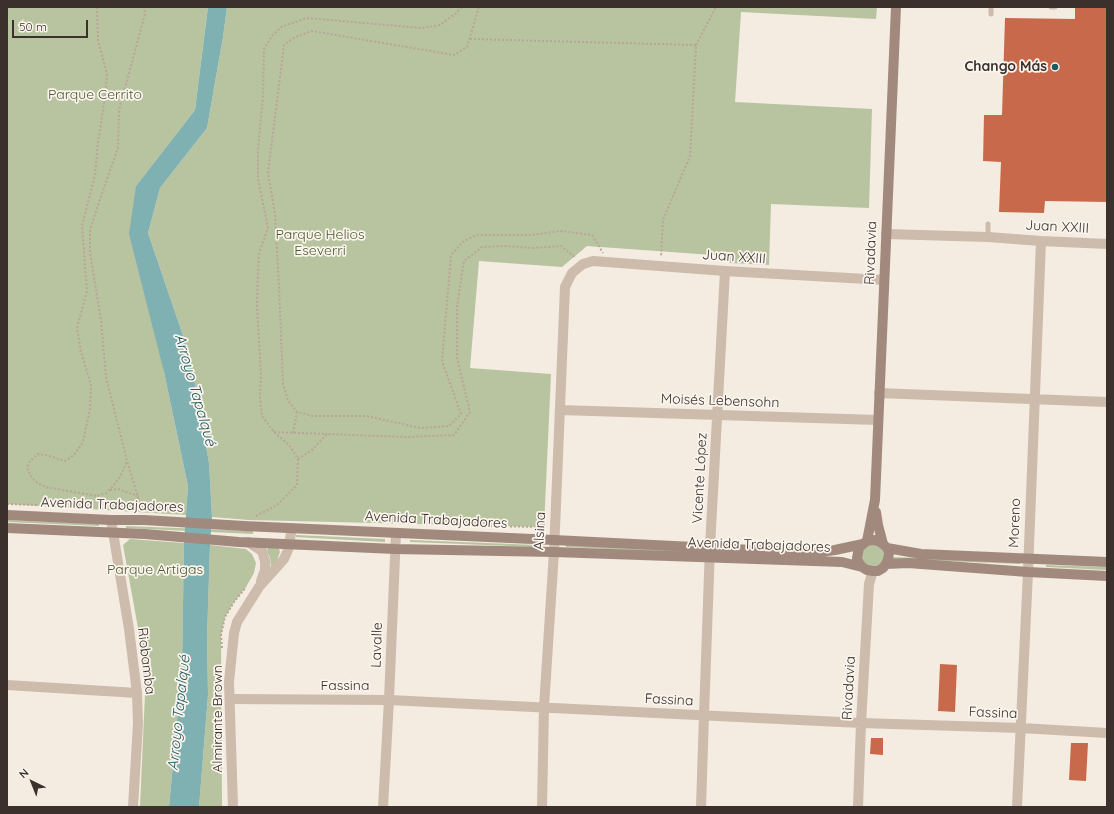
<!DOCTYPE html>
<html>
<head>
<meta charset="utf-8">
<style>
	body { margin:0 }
	#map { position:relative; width:1114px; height:814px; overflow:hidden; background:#f4ebe1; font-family:Quicksand,sans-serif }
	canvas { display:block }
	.frame { position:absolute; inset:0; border:8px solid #3b302b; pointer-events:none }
	.north { position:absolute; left:12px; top:762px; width:40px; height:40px; -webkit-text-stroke:3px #fbf5ee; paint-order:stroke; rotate:317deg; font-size:11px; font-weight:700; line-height:16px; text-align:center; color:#3b302b }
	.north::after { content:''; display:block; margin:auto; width:14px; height:18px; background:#3b302b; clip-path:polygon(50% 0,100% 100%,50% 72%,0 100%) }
	.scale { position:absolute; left:12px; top:20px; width:76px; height:18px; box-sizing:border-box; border:2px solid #3b302b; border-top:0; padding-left:5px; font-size:12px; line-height:14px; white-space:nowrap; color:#3b302b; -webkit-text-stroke:3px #fbf5ee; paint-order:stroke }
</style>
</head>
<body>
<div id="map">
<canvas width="1114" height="814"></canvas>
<div class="frame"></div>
<div class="north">N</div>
<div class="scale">50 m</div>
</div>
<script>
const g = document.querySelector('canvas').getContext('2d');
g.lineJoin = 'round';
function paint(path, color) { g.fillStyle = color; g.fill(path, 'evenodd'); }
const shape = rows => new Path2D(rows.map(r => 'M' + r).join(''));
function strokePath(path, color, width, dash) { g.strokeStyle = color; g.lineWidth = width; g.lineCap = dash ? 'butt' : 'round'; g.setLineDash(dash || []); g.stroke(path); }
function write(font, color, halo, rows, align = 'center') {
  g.font = font + ' Quicksand,sans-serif'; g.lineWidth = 3.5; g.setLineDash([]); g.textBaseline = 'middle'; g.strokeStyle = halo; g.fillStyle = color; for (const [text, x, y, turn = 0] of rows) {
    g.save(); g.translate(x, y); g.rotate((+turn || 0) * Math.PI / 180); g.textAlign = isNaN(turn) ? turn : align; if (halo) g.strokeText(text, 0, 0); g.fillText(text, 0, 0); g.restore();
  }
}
const green = shape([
	[7,7,208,7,195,110,136,186,164,372,188,486,186,515,7,504],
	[227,7,877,7,876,19,741,12,735,102,872,109,869,208,771,204,769,265,730,263,726,256,587,246,562,267,479,261,470,368,551,374,544,527,249,520,212,517,209,463,190,356,148,233,160,188,207,128,223,37],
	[7,520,99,524,99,526,7,522],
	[126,526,253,531,253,534,126,528],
	[296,535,385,539,385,542,296,537],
	[130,539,184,543,182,667,169,807,140,807,145,694,140,639,123,545],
	[410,540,537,545,537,547,410,542],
	[210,545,246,549,252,554,256,563,254,573,246,587,234,602,225,617,221,635,222,807,199,807,208,695,207,638],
	[566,545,693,550,693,553,566,547],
	'862 556a11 11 0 1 1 22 0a11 11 0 1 1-22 0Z',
	[276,546,279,549,280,552,276,563,271,569,270,558,267,551,268,548],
	[893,557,1020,562,1020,564,893,559],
	[1046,565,1107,567,1107,570,1046,567]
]);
const water = shape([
	[208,7,227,7,223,37,207,128,160,188,148,233,190,356,209,463,212,517,210,545,207,638,208,695,199,807,169,807,182,667,184,543,188,486,164,372,129,234,136,186,195,110]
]);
const building = shape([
	[1075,7,1107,7,1107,202,1045,201,1044,213,999,212,1001,162,983,161,984,115,1002,115,1005,18,1075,19],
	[940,664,957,665,955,712,938,711],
	[871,738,883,738,883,755,870,754],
	[1071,743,1088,743,1086,781,1069,780]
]);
const path = shape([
	[97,7,98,40,107,74,105,97,98,142,95,175,82,226,87,291,77,328,81,352,91,385,90,409,83,442,74,455,65,461,46,455,38,454,30,461,27,468,32,478,39,484,46,487,97,496,106,493,113,486,120,477,127,461],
	[479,7,467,47,454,55,312,31,295,37,284,45,268,173,275,214,279,287,283,384,288,401,297,412,313,416,366,416,421,428,449,426,461,414,442,361,451,255,463,242,476,235,530,235,561,231,592,235,603,253],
	[470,39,696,45,690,156,663,220,661,257],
	[696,45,716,7],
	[274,432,327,434],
	[293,433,297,412],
	[298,459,312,450,327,434,406,437,454,435,470,412,457,358,457,307,464,261,482,247,505,246,533,248,561,246,576,258],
	[110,490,118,489,138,496],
	[7,504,38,505],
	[142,510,127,461,106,377,101,320,90,253,90,230,99,202,118,148,119,110,145,14,144,7],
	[256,516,277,505,297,485,298,459,289,445,274,432,262,416,260,399,261,375,257,305,258,271,259,253,268,228,258,179,258,151,263,95,264,49,272,36,281,27,307,18,421,28,440,25,455,14,462,7],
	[482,526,544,527,544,524],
	[222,648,221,635,225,617,234,602,246,587]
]);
const service = shape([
	[1051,7,1055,7],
	[991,14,991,7],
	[988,237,988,224]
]);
const minor = shape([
	[886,234,988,237,1041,241,1107,244],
	[879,393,1107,402],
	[560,410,878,420],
	[7,685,137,693],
	[230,699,389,700,861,723,1021,728,1107,733],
	[383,807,389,700,396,533],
	[542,807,544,707,554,552,565,287,572,273,583,264,593,261,725,271,884,280],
	[701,807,704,715,710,547,725,271],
	[858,807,861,723,869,584,873,571],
	[1017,807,1028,572,1041,241]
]);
const tertiary = shape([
	[111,520,129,629,137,693,138,723,133,807],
	[248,542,262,551,265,561,265,570,261,581],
	[233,807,229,682,234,633,237,622,259,587,284,559,288,550,292,528]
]);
const secondary = shape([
	[876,512,878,525,883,544],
	[7,515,111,520,144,520,244,526,554,540,813,553,835,550,863,544,867,541,873,540,878,541,883,544,887,548,889,553,888,559,886,564,883,568,878,571,873,571,867,570,862,567,859,563,857,558,859,548,863,544],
	[7,528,145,534,239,542,395,549,554,552,842,562,862,567],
	[867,541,875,500,896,7],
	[887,548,921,554,1107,562],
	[886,564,908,563,1028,572,1107,576]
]);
const markers = [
	[1055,67,4,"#1f5a5e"]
];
const poiNames = [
	["Chango Más",1047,67]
];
const parkNames = [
	["Parque Cerrito",95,95],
	["Parque Helios",320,235],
	["Eseverri",320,251],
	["Parque Artigas",155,570]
];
const streetNames = [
	["Juan XXIII",1057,227,3],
	["Rivadavia",871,253,-88],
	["Juan XXIII",734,257,4],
	["Moisés Lebensohn",720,401,2],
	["Vicente López",700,478,-87],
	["Avenida Trabajadores",112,505,2],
	["Avenida Trabajadores",436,520,3],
	["Moreno",1015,523,-88],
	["Alsina",540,531,-87],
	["Avenida Trabajadores",759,545,2],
	["Lavalle",377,645,-88],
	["Riobamba",146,661,83],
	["Fassina",345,686],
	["Rivadavia",849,688,-87],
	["Fassina",669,700,3],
	["Fassina",993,713,2],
	["Almirante Brown",218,719,-90]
];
const waterNames = [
	["Arroyo Tapalqué",195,390,74],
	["Arroyo Tapalqué",179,713,-84]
];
paint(green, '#b8c4a0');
paint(water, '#7fb0b2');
paint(building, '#c8694b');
strokePath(path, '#b9a596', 2, [2, 2]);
strokePath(service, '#cdbbac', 5);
strokePath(minor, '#cdbbac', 10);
strokePath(tertiary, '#cdbbac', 10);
strokePath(secondary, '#a18a7d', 10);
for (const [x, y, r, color] of markers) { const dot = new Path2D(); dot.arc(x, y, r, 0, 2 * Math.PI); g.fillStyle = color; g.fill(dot); strokePath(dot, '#fbf5ee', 1.5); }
write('bold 14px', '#3b302b', '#fbf5ee', poiNames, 'right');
write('14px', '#4a5a2e', '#fbf5ee', parkNames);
write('14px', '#3b302b', '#fbf5ee', streetNames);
write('italic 15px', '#1f5a5e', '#fbf5ee', waterNames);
</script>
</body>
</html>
